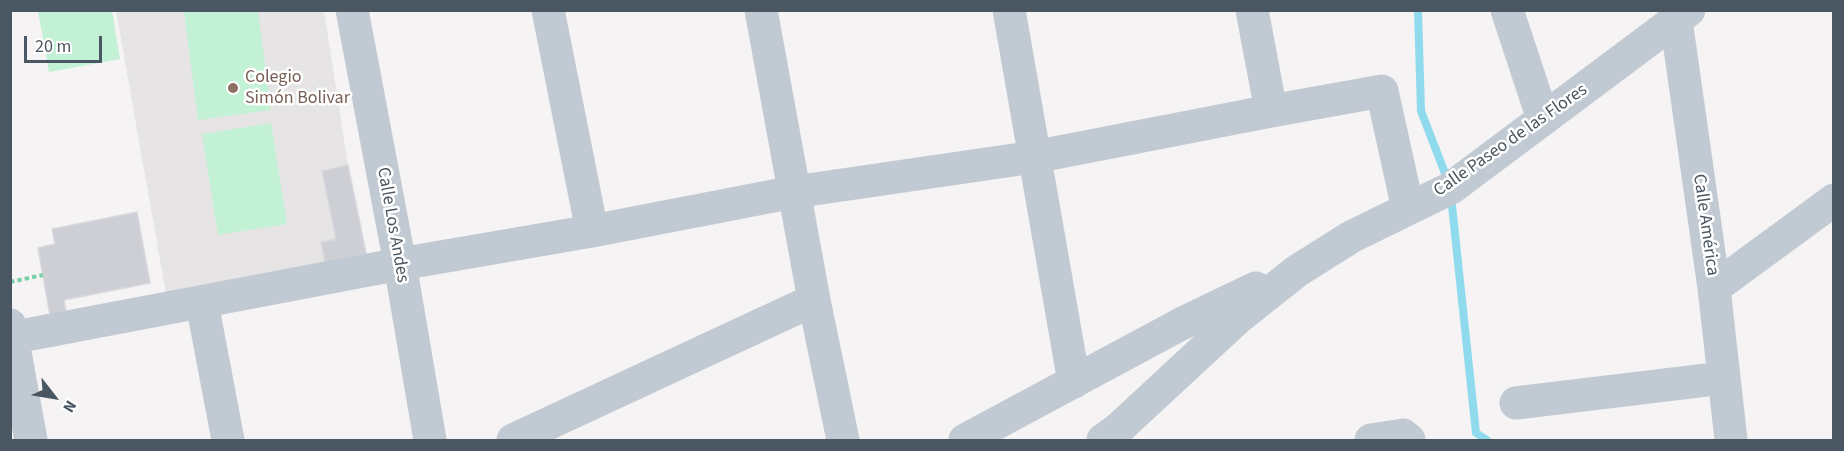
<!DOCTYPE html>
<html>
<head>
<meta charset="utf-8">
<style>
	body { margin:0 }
	#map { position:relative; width:1844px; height:451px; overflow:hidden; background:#f5f3f3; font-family:"Source Sans 3",sans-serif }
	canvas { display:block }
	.frame { position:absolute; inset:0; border:12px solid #4a5661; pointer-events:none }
	.north { position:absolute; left:24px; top:367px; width:60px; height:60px; -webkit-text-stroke:4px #fff; paint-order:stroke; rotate:121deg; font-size:16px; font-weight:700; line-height:24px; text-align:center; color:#4a5661 }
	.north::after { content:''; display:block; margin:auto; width:21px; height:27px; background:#4a5661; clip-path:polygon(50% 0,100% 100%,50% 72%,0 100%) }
	.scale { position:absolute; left:24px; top:36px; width:78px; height:27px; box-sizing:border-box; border:3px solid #4a5661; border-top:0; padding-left:8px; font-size:18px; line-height:21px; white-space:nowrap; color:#4a5661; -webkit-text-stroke:4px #fff; paint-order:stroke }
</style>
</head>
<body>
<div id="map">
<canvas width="1844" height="451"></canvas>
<div class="frame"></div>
<div class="north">N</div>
<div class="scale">20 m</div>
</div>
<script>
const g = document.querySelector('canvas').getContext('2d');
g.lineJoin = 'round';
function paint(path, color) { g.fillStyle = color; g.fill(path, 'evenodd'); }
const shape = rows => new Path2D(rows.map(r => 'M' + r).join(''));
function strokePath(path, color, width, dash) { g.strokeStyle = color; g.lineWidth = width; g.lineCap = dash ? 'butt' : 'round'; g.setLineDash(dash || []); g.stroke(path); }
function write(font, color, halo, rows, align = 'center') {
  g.font = font + ' "Source Sans 3",sans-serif'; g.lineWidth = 5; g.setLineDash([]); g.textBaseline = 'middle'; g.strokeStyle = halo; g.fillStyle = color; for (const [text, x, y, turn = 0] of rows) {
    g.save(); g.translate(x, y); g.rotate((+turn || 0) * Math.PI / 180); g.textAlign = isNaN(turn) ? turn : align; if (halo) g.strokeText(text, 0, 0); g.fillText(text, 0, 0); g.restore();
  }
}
const education = shape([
	[116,11,324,11,348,165,366,253,168,305]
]);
const green = shape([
	[38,11,112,11,120,59,49,72],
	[184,11,258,11,271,110,198,120],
	[271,123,287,224,218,235,202,134]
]);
const stream = shape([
	[1418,10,1421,111,1448,181],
	[1451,196,1476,433,1487,440]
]);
const building = shape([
	[348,165,366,253,361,265,327,273,321,242,336,239,322,171,348,165],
	[137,212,150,283,64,300,66,312,50,315,38,248,55,244,52,229,137,212]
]);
const path = shape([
	[10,282,43,275]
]);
const minor = shape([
	[352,10,400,264,430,440],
	[548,10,592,231],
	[761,10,814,300,843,440],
	[1009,10,1074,382],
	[1252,10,1271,111],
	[1507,10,1543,119],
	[1674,10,1676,20,1714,288,1731,440],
	[1714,288,1834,200],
	[202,303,228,440],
	[10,325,31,440],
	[10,338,400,264,592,231,794,192,1034,157,1271,111,1382,91,1408,209],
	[1516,403,1723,378],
	[513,440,814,300],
	[965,440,1181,324,1256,288],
	[1103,440,1117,430,1239,317,1297,271,1351,237,1451,188,1689,10],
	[1371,440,1403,435,1409,440]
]);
const markers = [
	[233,88,6,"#8d6e63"]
];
const educationNames = [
	["Colegio",245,78],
	["Simón Bolivar",245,99]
];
const streetNames = [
	["Calle Paseo de las Flores",1511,141,-35],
	["Calle Los Andes",392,225,80],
	["Calle América",1705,225,82]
];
paint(education, '#e6e4e5');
paint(green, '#c3f1d5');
strokePath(stream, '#90daee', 8);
paint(building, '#cdcfd5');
strokePath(building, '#d7d9de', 1.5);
strokePath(path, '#7ad0a6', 4, [4.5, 3]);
strokePath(minor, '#c1cad2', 33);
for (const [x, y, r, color] of markers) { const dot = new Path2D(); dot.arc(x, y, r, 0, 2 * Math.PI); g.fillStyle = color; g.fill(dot); strokePath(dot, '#fff', 2); }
write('18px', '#785e54', '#fff', educationNames, 'left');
write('18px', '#4a5661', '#fff', streetNames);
</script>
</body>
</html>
